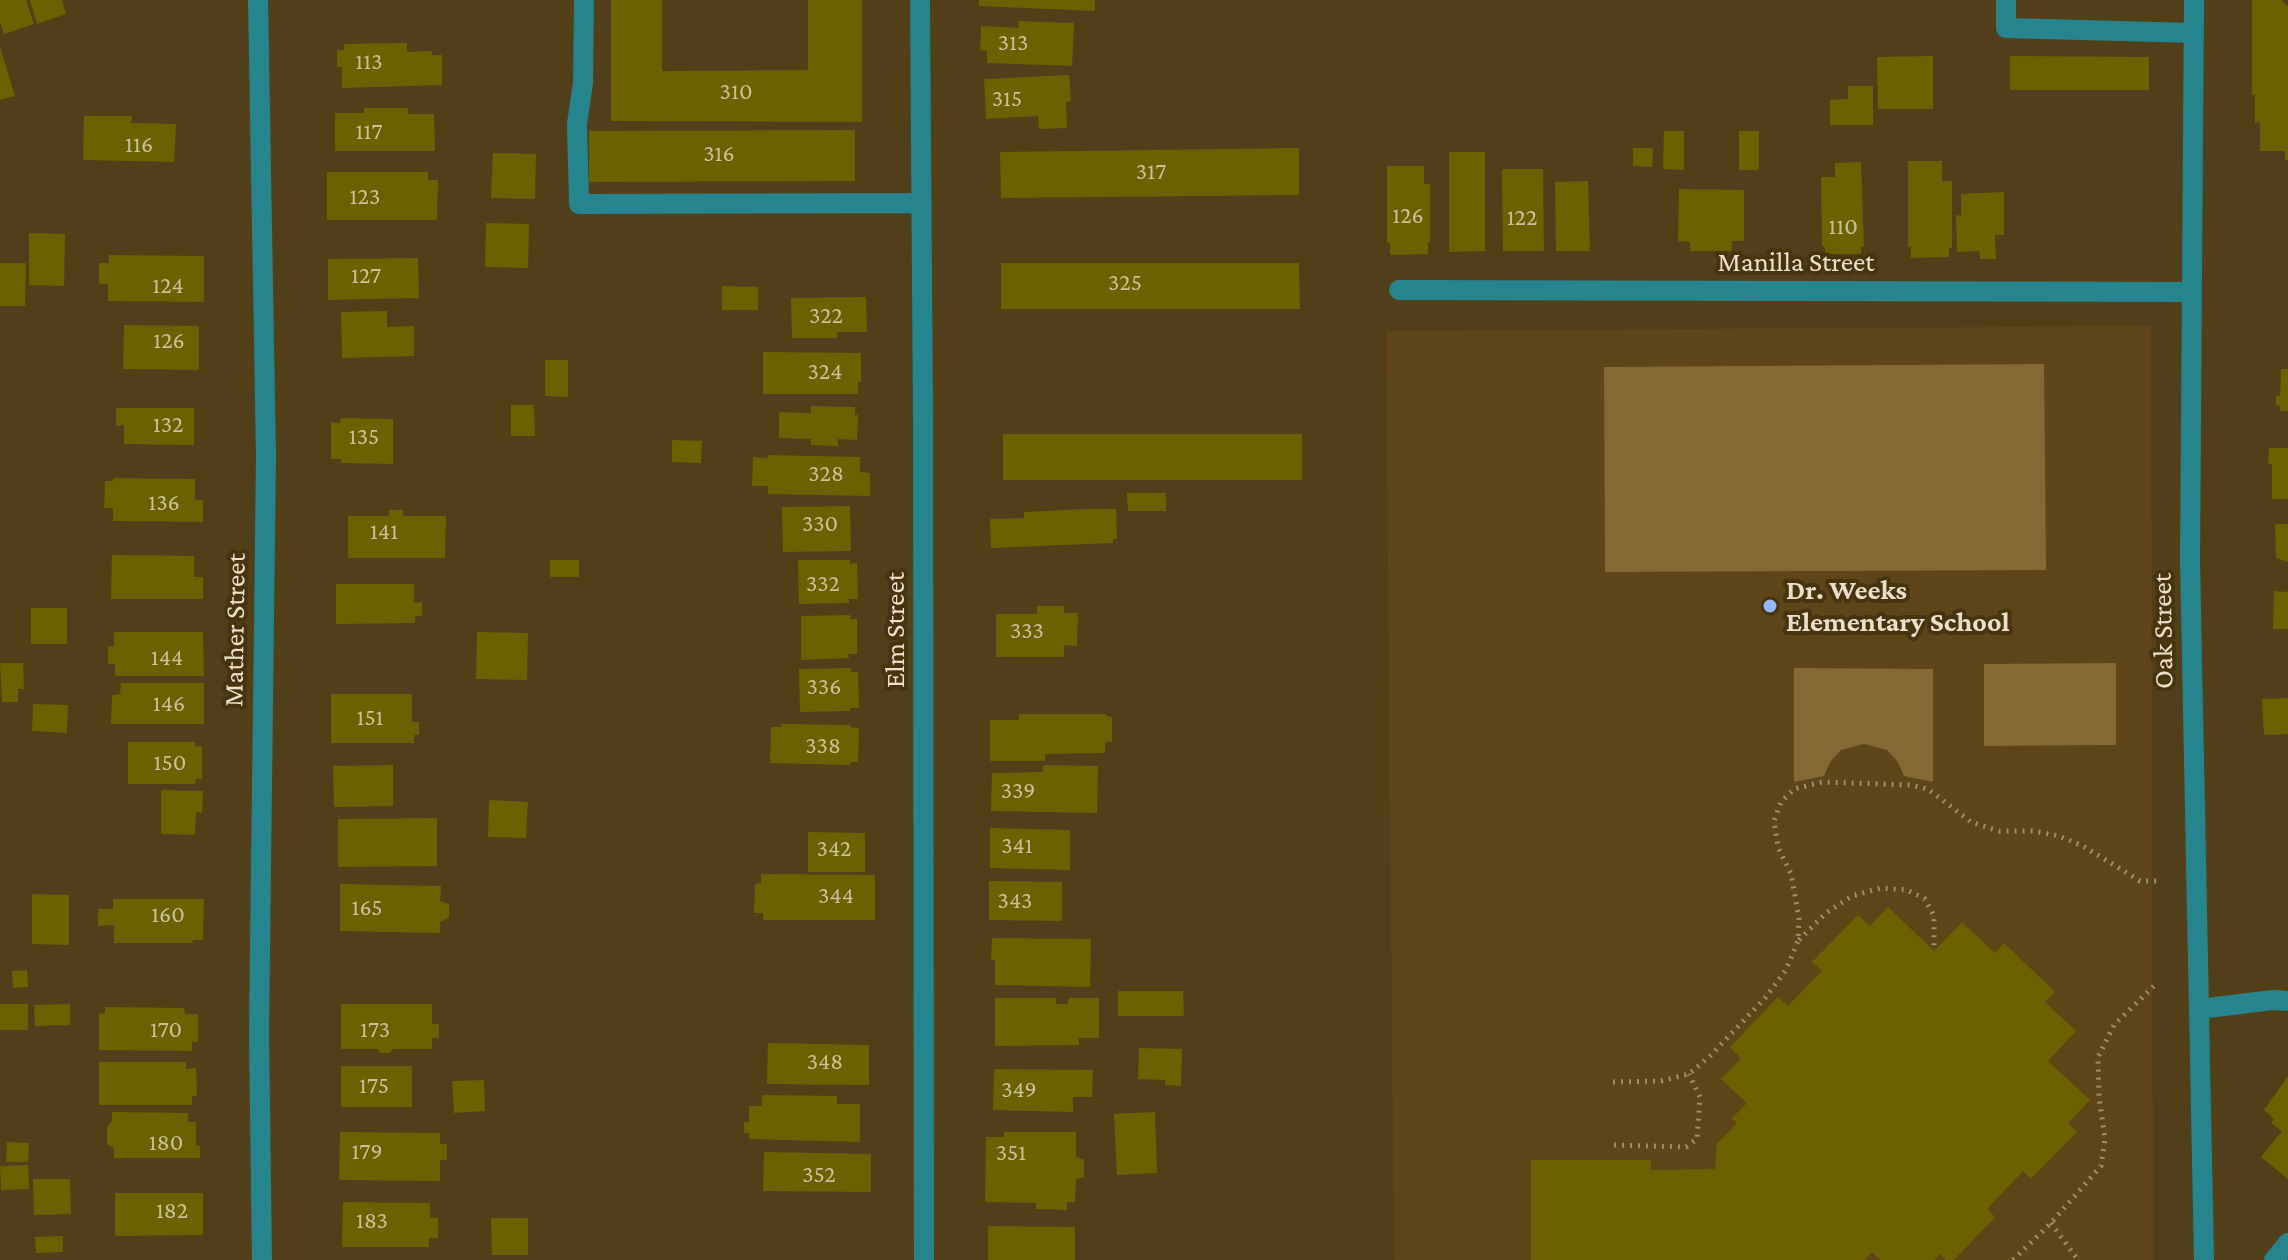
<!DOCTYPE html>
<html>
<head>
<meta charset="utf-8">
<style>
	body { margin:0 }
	canvas { display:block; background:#52401b }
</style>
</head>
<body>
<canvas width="2288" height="1260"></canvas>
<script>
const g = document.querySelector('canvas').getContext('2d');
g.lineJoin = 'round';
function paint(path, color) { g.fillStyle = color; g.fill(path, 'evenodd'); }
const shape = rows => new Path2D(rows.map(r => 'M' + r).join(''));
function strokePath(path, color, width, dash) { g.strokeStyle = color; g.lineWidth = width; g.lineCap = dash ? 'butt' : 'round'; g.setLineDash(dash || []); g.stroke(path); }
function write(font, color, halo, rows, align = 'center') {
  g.font = font + ' "Crimson Pro",serif'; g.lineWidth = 8; g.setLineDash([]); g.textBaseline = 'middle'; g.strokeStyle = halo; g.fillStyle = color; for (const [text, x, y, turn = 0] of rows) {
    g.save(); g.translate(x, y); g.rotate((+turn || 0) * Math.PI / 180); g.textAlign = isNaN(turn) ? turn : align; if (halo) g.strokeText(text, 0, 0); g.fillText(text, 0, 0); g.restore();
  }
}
const built = shape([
	[2151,326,2153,1260,1394,1260,1386,331]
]);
const green = shape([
	[2044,364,2046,570,1605,572,1604,367],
	[2116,663,2116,745,1984,746,1984,664],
	[1794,668,1933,669,1933,782,1904,776,1898,762,1887,750,1864,744,1841,750,1830,762,1824,776,1794,782]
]);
const building = shape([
	[0,0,26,0,34,24,4,34,0,22],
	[30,0,62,0,66,14,37,24],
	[611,0,662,0,662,71,808,70,808,0,862,0,862,122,611,121],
	[979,0,1095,0,1095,11,979,6],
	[2252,0,2281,0,2288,6,2288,160,2285,160,2285,151,2260,151,2260,122,2255,123,2255,95,2252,95],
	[1018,21,1074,23,1072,66,987,63,987,51,980,50,981,26,1019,28],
	[407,43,407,52,432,51,432,55,442,55,442,85,342,88,342,67,337,67,337,50,344,50,344,44],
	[0,47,15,96,0,100],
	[1933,56,1933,109,1878,109,1877,57],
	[2010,56,2149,57,2149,90,2010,90],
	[1069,75,1071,101,1066,102,1067,128,1039,129,1038,116,986,119,984,79],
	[1848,86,1873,86,1873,125,1830,125,1830,100,1848,99],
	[364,108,408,108,408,114,434,114,435,151,335,151,335,113,364,113],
	[84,116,132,116,131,123,176,124,174,162,83,160],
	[855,130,855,181,589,182,589,131],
	[1664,131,1684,131,1684,170,1663,169],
	[1739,131,1759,131,1759,170,1739,170],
	[1299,148,1299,195,1001,198,1000,152],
	[1633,148,1653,148,1652,167,1633,166],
	[1449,152,1485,152,1485,251,1449,252],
	[493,153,536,154,535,199,491,198],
	[1908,161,1942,161,1942,181,1952,181,1952,248,1949,248,1949,257,1911,258,1911,247,1908,247],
	[1861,162,1864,246,1861,247,1861,254,1825,254,1825,247,1822,246,1821,177,1835,177,1835,163],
	[1387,166,1424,166,1424,184,1430,184,1430,242,1428,242,1428,254,1390,255,1390,243,1387,243],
	[1502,169,1543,169,1544,251,1503,251],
	[327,172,428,172,428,180,438,180,437,220,327,220],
	[1588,181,1590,251,1556,251,1555,182],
	[1679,189,1744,190,1744,241,1732,241,1732,251,1690,251,1690,242,1678,241],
	[2004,192,2004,235,1995,235,1996,259,1980,259,1979,251,1957,252,1956,215,1961,216,1961,194],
	[486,223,529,224,528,268,485,267],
	[29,233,65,234,64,286,29,285],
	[109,255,204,256,204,302,108,301,108,284,99,284,99,263,109,263],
	[418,258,419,298,328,300,328,259],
	[0,263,26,263,25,306,0,306],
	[1001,263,1299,263,1300,309,1001,309],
	[722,286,758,287,758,310,722,310],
	[866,297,867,332,837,332,837,338,792,338,791,298],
	[387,311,387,327,414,326,414,356,342,358,341,312],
	[124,325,199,326,199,370,123,369],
	[763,352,861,353,861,382,858,382,858,394,763,394],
	[545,360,568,360,568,397,545,396],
	[2281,369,2288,369,2288,411,2280,411,2280,406,2276,405,2276,396,2280,396],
	[511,405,534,405,535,436,511,436],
	[811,406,855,407,855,415,858,415,857,440,838,439,838,446,811,445,811,439,779,438,779,412,811,413],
	[116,408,194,408,194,445,124,444,124,425,116,426],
	[341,418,393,419,393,464,341,463,341,459,331,459,331,422,340,423],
	[1003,434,1302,434,1302,480,1003,480],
	[672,440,702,441,701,463,672,462],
	[2269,448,2288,448,2288,499,2272,499,2272,464,2268,464],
	[767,455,860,457,860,472,870,473,870,496,768,494,768,486,752,486,753,457,768,458],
	[113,478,195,479,195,500,203,500,203,522,113,521,113,508,104,508,105,481,113,481],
	[1127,493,1166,493,1166,511,1128,511],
	[850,506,851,551,783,552,782,507],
	[1086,509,1116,509,1117,539,1113,539,1113,543,991,548,990,519,1024,518,1024,512],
	[389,510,403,510,403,516,446,516,445,558,348,558,348,516,389,516],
	[2275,524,2288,524,2288,562,2276,558],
	[112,555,194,556,194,577,203,577,203,599,111,599],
	[550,560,579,560,579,577,550,577],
	[798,560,850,560,850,564,857,563,858,599,849,599,849,603,799,604],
	[336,584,414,584,414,603,422,602,422,616,415,616,415,623,336,624],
	[2274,591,2288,592,2288,629,2273,629],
	[1037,606,1064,606,1064,613,1078,613,1077,646,1064,645,1064,657,996,657,996,614,1037,614],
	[31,608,67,608,67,644,31,644],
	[850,615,850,619,857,619,857,654,848,654,849,658,801,660,801,616],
	[114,632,203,632,204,676,115,676,115,664,108,664,108,646,114,647],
	[477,632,528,633,527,680,476,679],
	[0,663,23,663,24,689,18,689,18,702,2,702],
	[851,668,851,672,858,672,859,708,850,708,850,711,800,712,799,669],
	[121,683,204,683,204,724,111,724,112,695,120,694],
	[331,694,412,694,412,722,419,722,419,735,414,735,414,743,331,743],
	[2288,698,2288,734,2264,735,2262,699],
	[33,704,68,705,67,733,32,731],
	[1019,714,1106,714,1106,716,1112,717,1112,742,1105,742,1105,753,1045,754,1045,761,990,761,990,720,1019,720],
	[782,724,850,725,850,727,859,728,858,762,850,762,850,765,770,763,771,727,781,727],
	[128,742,195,742,195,746,202,747,202,779,196,779,195,784,128,784],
	[393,765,393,806,334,807,333,766],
	[1043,765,1098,766,1097,813,991,811,992,773,1043,772],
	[161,790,203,791,202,813,196,812,195,835,161,834],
	[489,800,528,802,526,838,488,837],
	[437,818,437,866,338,867,338,819],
	[990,828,1070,830,1070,870,990,868],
	[808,832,865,833,865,872,808,872],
	[761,874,875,875,875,920,763,920,763,913,754,913,755,884,761,883],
	[989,881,1062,882,1062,921,989,920],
	[340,884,441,886,440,901,449,904,449,918,440,922,440,933,340,931],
	[32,894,69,895,69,945,32,944],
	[113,899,204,899,203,940,192,940,193,943,114,943,114,925,98,926,98,909,113,909],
	[1888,907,1934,951,1962,922,1995,953,2004,943,2055,992,2045,1002,2076,1031,2048,1061,2090,1100,2068,1123,2077,1132,2031,1179,2023,1171,1987,1209,1995,1217,1954,1260,1946,1260,1940,1254,1935,1260,1880,1260,1872,1252,1865,1260,1531,1260,1531,1160,1651,1160,1651,1170,1715,1169,1717,1144,1737,1123,1732,1118,1747,1103,1721,1079,1741,1059,1730,1047,1778,997,1788,1006,1822,971,1812,962,1858,915,1870,926],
	[992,938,1091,939,1090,987,995,985,995,960,991,960],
	[27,970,28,987,13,988,12,971],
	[1118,991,1183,991,1184,1016,1118,1016],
	[995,998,1056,998,1056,1004,1068,1004,1069,998,1099,998,1099,1038,1079,1038,1079,1045,995,1046],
	[0,1004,28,1004,28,1030,0,1030],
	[70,1004,70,1025,35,1026,34,1005],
	[341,1004,432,1004,432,1024,439,1024,439,1038,432,1038,432,1049,393,1049,390,1053,380,1053,378,1049,341,1049],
	[105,1007,184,1008,185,1014,198,1014,198,1042,192,1042,192,1051,99,1050,99,1014,105,1013],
	[768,1043,869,1045,869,1085,767,1084],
	[1139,1048,1182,1049,1181,1086,1165,1085,1165,1080,1138,1079],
	[99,1062,186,1062,186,1069,196,1068,197,1096,192,1096,192,1105,99,1105],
	[341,1066,412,1066,412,1107,341,1107],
	[994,1069,1093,1070,1092,1097,1073,1097,1073,1112,993,1110],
	[2288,1076,2288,1179,2261,1157,2282,1131,2271,1123,2274,1119,2264,1110],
	[484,1080,485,1111,454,1113,452,1081],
	[762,1095,837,1096,837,1104,860,1104,860,1142,749,1139,749,1133,744,1133,744,1122,749,1122,749,1106,762,1106],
	[112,1112,188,1113,188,1122,196,1122,196,1146,200,1146,200,1158,114,1158,114,1148,107,1144,107,1127,112,1121],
	[1155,1112,1157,1173,1117,1175,1114,1114],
	[340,1132,440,1133,440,1144,447,1144,447,1160,440,1160,440,1181,339,1180],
	[1004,1132,1076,1132,1076,1157,1084,1160,1084,1177,1076,1179,1075,1202,1067,1202,1067,1210,1036,1209,1036,1203,985,1202,986,1137,1004,1137],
	[7,1142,29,1143,28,1162,6,1162],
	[764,1152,871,1154,871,1192,763,1191],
	[28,1165,29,1189,1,1190,0,1166],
	[33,1179,70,1179,71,1214,34,1215],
	[115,1193,203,1193,203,1235,115,1236],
	[343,1202,430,1203,430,1218,438,1218,438,1238,429,1238,429,1247,342,1247],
	[491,1218,528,1218,528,1255,492,1255],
	[988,1226,1075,1227,1075,1260,988,1260],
	[63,1236,63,1252,36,1253,35,1237]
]);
const path = shape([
	[1799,940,1826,913,1852,896,1881,888,1907,890,1925,899,1934,916,1934,951],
	[1613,1082,1661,1081,1689,1074,1709,1057,1765,998,1786,970,1798,941,1799,918,1791,874,1778,847,1774,821,1781,802,1794,789,1822,782,1910,785,1928,789,1971,822,1999,831,2034,831,2059,836,2083,846,2140,881,2158,881],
	[1614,1145,1686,1147,1697,1139,1700,1097,1689,1074],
	[2051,1223,2078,1260],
	[2013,1260,2051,1223,2101,1166,2105,1139,2099,1097,2098,1057,2114,1025,2158,982]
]);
const minor = shape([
	[258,0,266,456,259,1033,262,1260],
	[584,0,583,83,577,124,579,204,922,203],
	[920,0,923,419,924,1260],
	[2006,0,2006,28,2194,33],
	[2194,0,2190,560,2204,1260],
	[1399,290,2192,292],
	[2199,1009,2273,1000,2288,1001],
	[2274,1260,2288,1243]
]);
const markers = [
	[1770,606,8,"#93b7fd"]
];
const numberNames = [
	["313",1013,43],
	["113",369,62],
	["310",736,92],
	["315",1007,99],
	["117",369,132],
	["116",139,145],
	["316",719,154],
	["317",1151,172],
	["123",365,197],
	["126",1408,216],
	["122",1522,218],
	["110",1843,227],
	["127",366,276],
	["325",1125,283],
	["124",168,286],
	["322",826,316],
	["126",169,341],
	["324",825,372],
	["132",168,425],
	["135",364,437],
	["328",826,474],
	["136",164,503],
	["330",820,524],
	["141",384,532],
	["332",823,584],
	["333",1027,631],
	["144",167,658],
	["336",824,687],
	["146",169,704],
	["151",370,718],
	["338",823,746],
	["150",170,763],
	["339",1018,791],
	["341",1017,846],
	["342",834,849],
	["344",836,896],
	["343",1015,901],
	["165",367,908],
	["160",168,915],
	["170",166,1030],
	["173",375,1030],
	["348",825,1062],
	["175",374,1086],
	["349",1019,1090],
	["180",166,1143],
	["179",367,1152],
	["351",1011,1153],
	["352",819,1175],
	["182",172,1211],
	["183",372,1221]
];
const streetNames = [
	["Manilla Street",1796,262],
	["Mather Street",235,630,-89],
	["Elm Street",895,630,-90],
	["Oak Street",2163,631,-91]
];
const poiNames = [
	["Dr. Weeks",1786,590],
	["Elementary School",1786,622]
];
paint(built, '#5d4719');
paint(green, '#836932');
paint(building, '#6a6100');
strokePath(path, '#9b8d70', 5, [2, 6]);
strokePath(minor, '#26848c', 20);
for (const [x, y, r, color] of markers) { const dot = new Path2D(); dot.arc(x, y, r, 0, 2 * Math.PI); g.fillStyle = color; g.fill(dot); strokePath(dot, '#47350f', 3); }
write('24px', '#cac098', null, numberNames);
write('28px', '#eadfcb', '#47350f', streetNames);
write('bold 28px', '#eadfcb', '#47350f', poiNames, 'left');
</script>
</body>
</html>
